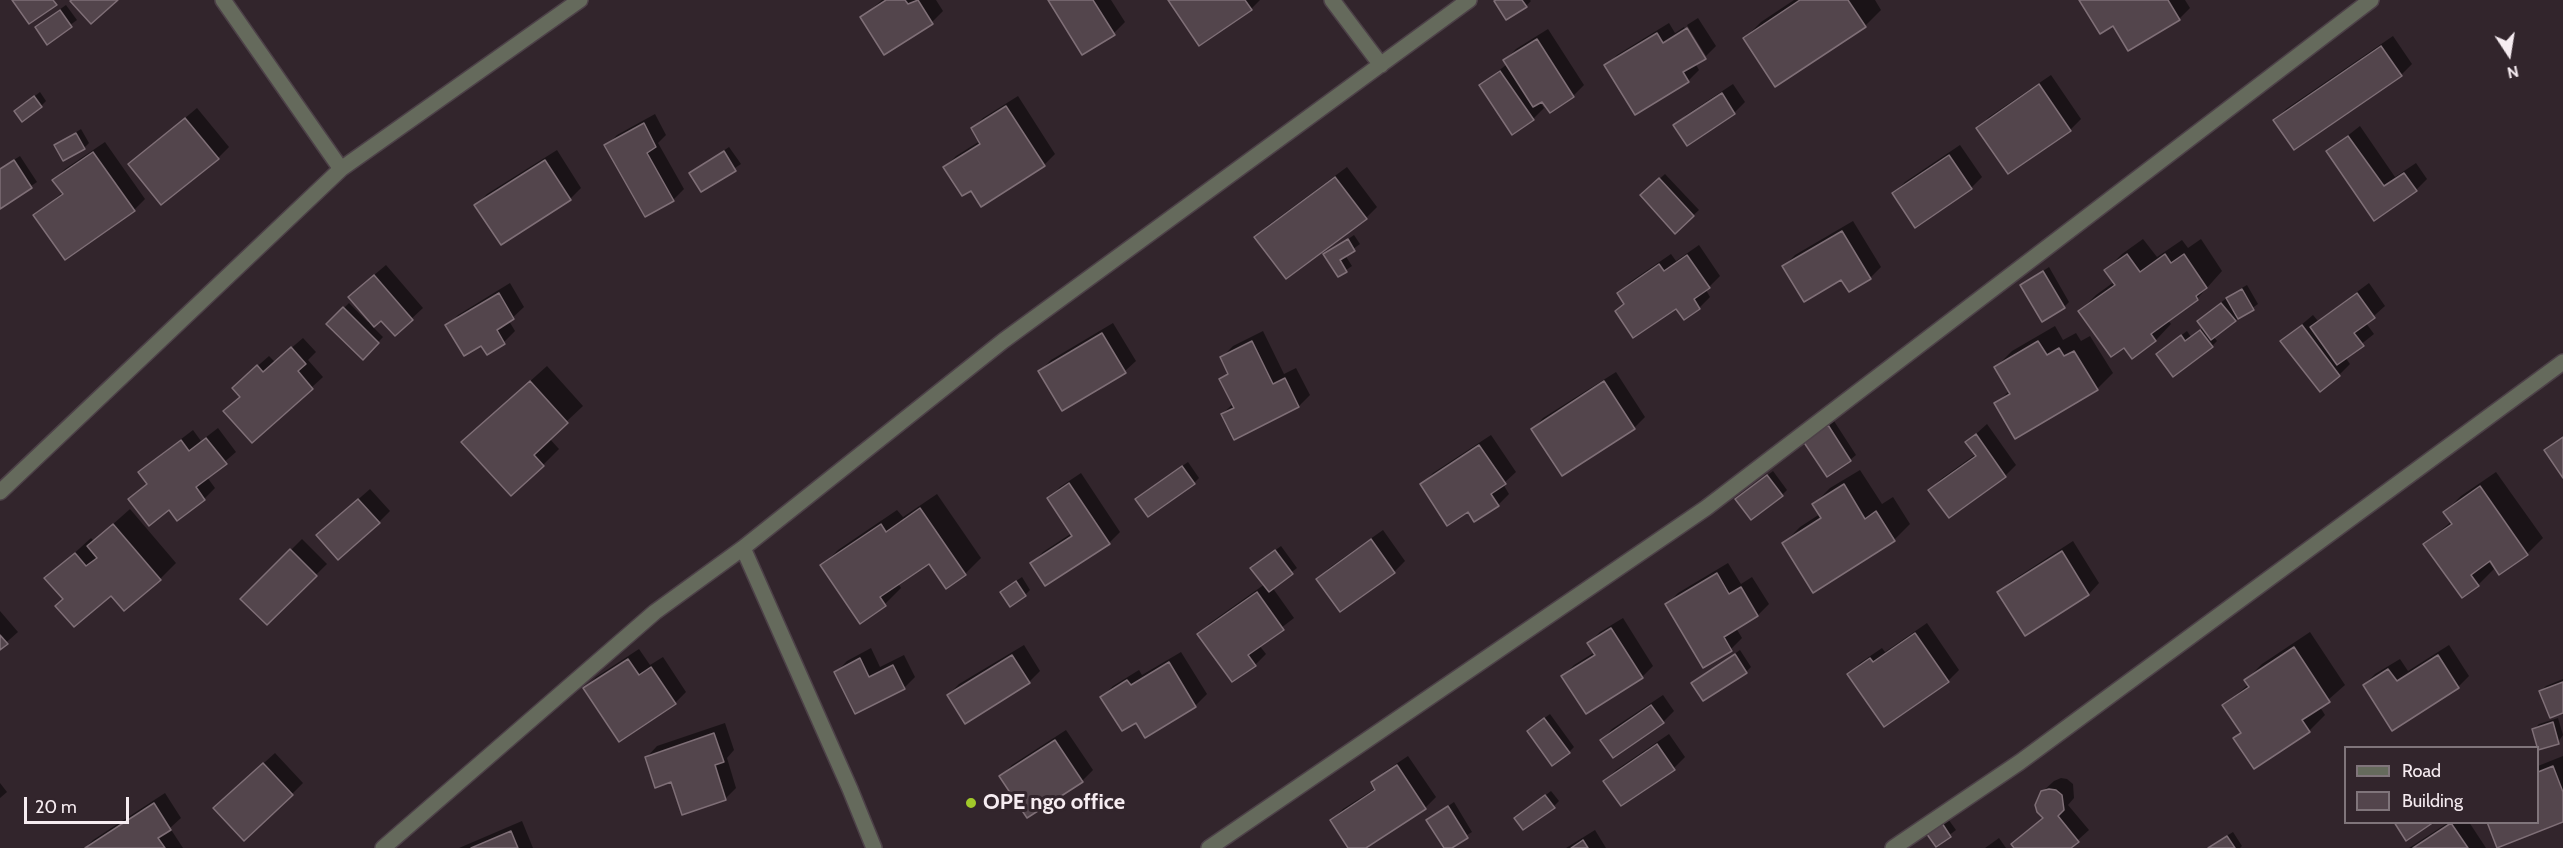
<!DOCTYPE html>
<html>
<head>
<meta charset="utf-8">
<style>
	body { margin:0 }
	#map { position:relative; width:2563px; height:848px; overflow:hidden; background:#32252c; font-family:Cabin,sans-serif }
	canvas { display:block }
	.legend { position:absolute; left:2344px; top:746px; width:195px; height:78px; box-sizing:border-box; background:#32252c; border:2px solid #80757b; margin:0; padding:8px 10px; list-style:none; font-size:18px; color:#f6ecf1 }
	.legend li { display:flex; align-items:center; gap:12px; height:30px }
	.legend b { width:30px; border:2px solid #80757b }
	.north { position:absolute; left:2479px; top:24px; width:60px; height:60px; -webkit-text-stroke:4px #32252c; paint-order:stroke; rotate:168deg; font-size:16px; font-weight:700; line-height:24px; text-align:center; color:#f6ecf1 }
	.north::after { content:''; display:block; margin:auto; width:21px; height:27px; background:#f6ecf1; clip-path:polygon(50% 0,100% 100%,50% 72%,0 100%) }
	.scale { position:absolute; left:24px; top:797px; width:105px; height:27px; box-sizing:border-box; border:3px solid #f6ecf1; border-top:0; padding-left:8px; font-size:18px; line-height:21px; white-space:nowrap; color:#f6ecf1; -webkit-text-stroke:4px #32252c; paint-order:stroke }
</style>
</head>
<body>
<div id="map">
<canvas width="2563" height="848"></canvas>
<ul class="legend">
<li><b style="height:8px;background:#656a5c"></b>Road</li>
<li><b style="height:16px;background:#53454c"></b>Building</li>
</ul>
<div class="north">N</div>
<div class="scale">20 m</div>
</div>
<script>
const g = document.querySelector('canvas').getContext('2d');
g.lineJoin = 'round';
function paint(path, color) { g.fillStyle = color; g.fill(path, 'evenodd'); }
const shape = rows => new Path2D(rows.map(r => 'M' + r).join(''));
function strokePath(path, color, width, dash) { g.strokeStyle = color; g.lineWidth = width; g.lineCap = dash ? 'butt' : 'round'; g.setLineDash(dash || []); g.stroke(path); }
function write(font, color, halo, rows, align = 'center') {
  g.font = font + ' Cabin,sans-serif'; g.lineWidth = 6; g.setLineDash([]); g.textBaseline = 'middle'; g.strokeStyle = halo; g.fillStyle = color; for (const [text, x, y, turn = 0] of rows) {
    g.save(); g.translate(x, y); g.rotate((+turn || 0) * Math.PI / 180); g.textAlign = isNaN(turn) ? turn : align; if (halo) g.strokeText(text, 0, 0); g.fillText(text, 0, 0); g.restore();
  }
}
const shadow = shape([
	[882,0,936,0,943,11,932,22,884,52,862,17],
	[1050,0,1111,0,1125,22,1114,33],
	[1170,0,1260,0,1251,9],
	[1497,0,1530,0,1531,1,1526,6],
	[1794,0,1875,0,1881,10,1865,26,1745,38,1761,22],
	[2081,0,2185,0,2190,8,2179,19,2114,24],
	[66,5,77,20,47,42,42,22],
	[1698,18,1716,46,1706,56,1687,25],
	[1669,23,1675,33,1684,27,1703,57,1706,57,1695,63,1699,70,1688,81,1606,66,1617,55],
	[1548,29,1584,85,1573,96,1550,111,1543,100,1540,102,1544,108,1533,119,1481,85,1507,64,1505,60,1516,49],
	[2393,36,2412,64,2401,75,2294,148,2275,120,2286,109],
	[2051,75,2081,119,2070,130,1978,128,1989,117],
	[1733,84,1745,102,1734,113,1675,126,1686,115],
	[40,92,46,101,41,106,16,111],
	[1018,96,1055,154,1044,165,971,189,945,167,956,156,980,141,972,129,983,118],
	[197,108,229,147,218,158,130,164],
	[655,114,666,135,658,143,684,189,673,200,645,215,606,146,617,135],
	[2360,126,2395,177,2416,163,2427,179,2416,190,2375,219,2328,151],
	[81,129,89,143,84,148,56,145],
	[105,142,145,199,134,210,35,215,63,192,54,180,65,169],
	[1960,145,1982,177,1971,188,1894,193,1905,182],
	[729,147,741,164,702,190,691,173],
	[557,150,581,188,570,199,476,205,487,194],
	[20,156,37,182,0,207,0,169],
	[1347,167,1377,207,1366,218,1256,237,1267,226],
	[1665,174,1699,210,1675,232,1647,190],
	[1853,221,1881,267,1870,278,1784,266,1795,255],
	[1354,235,1360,244,1345,255,1352,266,1339,275,1325,255],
	[2143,239,2157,257,2182,240,2188,248,2201,239,2222,271,2197,299,2168,320,2171,324,2156,340,2132,357,2125,346,2080,311,2096,295,2114,282,2106,270,2122,254],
	[1699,245,1720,276,1706,290,1710,297,1699,308,1684,318,1677,307,1617,311,1625,303,1619,293,1630,282,1671,254,1676,261],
	[386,265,423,308,395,334,381,319,373,327,383,337,363,358,328,324,349,303,368,322,370,320,361,286],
	[2049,267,2069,302,2064,307,2022,285],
	[510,283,524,307,509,321,515,331,504,342,487,353,482,344,447,326,458,315],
	[2369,283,2385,306,2366,323,2374,334,2345,357,2350,364,2339,375,2282,341,2313,315,2318,321],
	[2247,285,2258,304,2213,336,2217,341,2212,346,2163,349,2187,331,2191,337,2204,327,2204,316,2233,293],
	[1113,323,1136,361,1125,371,1063,409,1040,371,1051,360],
	[2055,326,2063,340,2076,333,2081,341,2090,336,2113,373,2097,389,1996,404,2010,390,1996,367,2012,351],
	[1263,331,1284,374,1296,368,1310,395,1299,406,1222,414,1233,404,1221,379,1229,372,1222,357,1233,346],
	[303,338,316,352,308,360,323,377,253,441,226,411,241,396,245,377,269,356,275,362],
	[547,366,583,406,549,438,559,449,543,465,479,427],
	[1616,372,1645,417,1634,428,1562,474,1533,429,1543,418],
	[1834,421,1856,455,1850,460,1810,436],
	[1987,424,2016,465,2005,476,1949,516,1930,490,1941,479,1976,454,1967,442],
	[218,428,236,452,207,477,215,488,204,499,178,519,169,508,130,499,148,483,140,472,151,462,193,430,201,441],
	[1491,435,1516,472,1503,484,1509,494,1498,505,1468,510,1422,484,1433,473],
	[1188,462,1199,478,1194,483,1142,494],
	[1860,470,1882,504,1893,497,1910,524,1894,540,1784,543,1800,527,1820,514,1814,504,1830,488],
	[1773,471,1787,490,1782,495,1743,494],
	[2496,472,2543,538,2527,554,2488,561,2494,569,2478,585,2425,544,2452,521,2445,512,2461,496],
	[1081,473,1120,532,1109,543,1032,563,1043,552,1072,533,1049,498,1060,487],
	[370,489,390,511,379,522,329,525],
	[937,494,981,558,965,574,930,562,898,583,901,588,885,604,861,622,822,566,838,550,897,510,903,517],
	[130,509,176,563,160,579,111,594,64,599,47,578,91,538,94,541],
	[1383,530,1405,561,1394,572,1318,579,1329,568],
	[302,539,327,564,267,623,242,599],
	[2073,541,2099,583,2089,594,2026,634,1999,593,2010,582],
	[1281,546,1297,568,1272,587,1294,618,1259,645,1266,654,1255,665,1199,634,1210,623,1265,584,1258,563],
	[1728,563,1741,584,1752,577,1769,604,1758,615,1736,628,1742,638,1731,649,1703,666,1667,604,1678,593],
	[1022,577,1030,590,1025,595,1007,587],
	[0,611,18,632,0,648],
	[1623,618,1653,666,1642,677,1563,676,1574,665,1595,652,1589,643,1600,632],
	[1927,623,1959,670,1948,681,1884,725,1849,674,1860,663,1882,648,1885,652],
	[2310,632,2345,685,2320,707,2325,715,2309,731,2254,767,2235,738,2241,732,2224,705,2249,684,2246,680,2262,664],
	[1024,645,1040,671,1029,682,948,695,959,684],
	[2449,645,2469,676,2458,687,2364,685,2375,674,2400,659,2408,671],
	[871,648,880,667,904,655,915,677,904,688,836,672,847,661],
	[639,649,650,665,663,657,686,692,675,703,585,688,596,677],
	[1740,650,1751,667,1746,672,1693,683],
	[1181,652,1207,694,1196,705,1146,736,1137,721,1102,697,1113,686,1139,670,1142,675],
	[2563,679,2563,711,2541,691,2546,686],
	[1663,695,1674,711,1663,722,1602,740,1612,729],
	[1550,714,1574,747,1569,752,1534,726],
	[2558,718,2563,735,2558,742,2534,729,2539,724],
	[725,723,734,750,727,758,736,788,725,799,672,780,646,758,657,746],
	[1066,730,1093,770,1082,781,1001,776,1012,765],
	[1669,734,1685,757,1674,768,1605,781,1616,770],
	[275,753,303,783,292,794,226,797],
	[1408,756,1436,797,1425,808,1363,848,1350,848,1332,820,1343,809,1376,788,1373,783,1384,772],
	[2563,756,2563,820,2498,846,2538,822,2538,766],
	[2061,778,2067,779,2073,784,2074,798,2068,805,2089,830,2069,848,2016,848,2013,844,2044,817,2042,792,2054,781],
	[0,783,7,792,0,798],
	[1551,791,1559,801,1554,806,1516,818],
	[165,793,181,818,170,828,183,848,85,848,93,840],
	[1454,802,1472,832,1446,848,1428,820],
	[1946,816,1956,830,1936,845,1926,831],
	[522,821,533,848,459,848],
	[2449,822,2469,822,2486,848,2409,848],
	[1595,830,1606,848,1566,848],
	[2233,832,2242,846,2240,848,2207,848],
	[1999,838,2006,848,1985,848]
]);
const building = shape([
	[12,0,53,0,57,5,29,24,12,0],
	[72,0,118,0,91,24,70,1,72,0],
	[886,0,905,0,908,4,918,0,933,24,884,55,860,17,886,0],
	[1048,0,1093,0,1115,35,1082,55,1048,0],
	[1168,0,1245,0,1252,10,1199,46,1168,0],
	[1496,0,1522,0,1527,7,1506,20,1494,1,1496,0],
	[1800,0,1848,0,1866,27,1775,87,1743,38,1800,0],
	[2079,0,2168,0,2180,20,2128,51,2113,26,2100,34,2079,0],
	[60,10,72,27,47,45,35,27,60,10],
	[1687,28,1706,59,1683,72,1689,82,1635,115,1604,65,1657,33,1663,43,1687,28],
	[1537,39,1574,97,1550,113,1542,102,1533,107,1503,60,1537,39],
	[2381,46,2402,76,2294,150,2273,120,2381,46],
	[1500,71,1534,120,1512,135,1479,85,1500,71],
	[2039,84,2071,131,2008,174,1976,128,2039,84],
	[1722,93,1735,114,1687,146,1673,125,1722,93],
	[34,96,42,107,22,122,14,111,34,96],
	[1006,106,1045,166,981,207,971,191,962,196,943,167,980,144,971,128,1006,106],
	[185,118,219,159,161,205,128,164,185,118],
	[644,123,656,147,647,153,674,201,645,217,604,145,644,123],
	[76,133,85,149,63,161,54,145,76,133],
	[2348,136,2384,186,2404,173,2417,191,2374,221,2326,151,2348,136],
	[724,151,736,171,701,192,689,173,724,151],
	[93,152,135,211,65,260,33,215,63,194,52,180,93,152],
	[1949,155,1972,189,1915,228,1892,193,1949,155],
	[14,160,32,188,0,209,0,169,14,160],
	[545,160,571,200,501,245,474,205,545,160],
	[1335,177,1367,219,1286,279,1254,237,1335,177],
	[1659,178,1694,216,1675,234,1640,195,1659,178],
	[1842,231,1871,279,1849,292,1841,280,1804,302,1782,266,1842,231],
	[1348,239,1355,251,1340,260,1347,272,1338,277,1323,254,1348,239],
	[2127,254,2140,272,2165,254,2171,263,2184,254,2207,288,2196,296,2198,300,2151,334,2156,341,2132,359,2124,348,2111,357,2078,311,2115,285,2104,270,2127,254],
	[1687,255,1710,288,1694,299,1700,309,1684,320,1676,309,1633,338,1615,311,1624,304,1617,293,1659,264,1664,271,1687,255],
	[2043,271,2065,308,2042,322,2020,285,2043,271],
	[374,275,413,320,395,336,381,321,374,327,348,297,374,275],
	[2242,289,2254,310,2238,319,2226,298,2242,289],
	[499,293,514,319,497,330,505,344,487,355,481,346,464,356,445,325,499,293],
	[2357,293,2375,318,2354,333,2364,346,2337,365,2310,327,2357,293],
	[2221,303,2236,321,2211,340,2197,321,2221,303],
	[343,307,379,343,363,360,326,324,343,307],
	[2302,325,2340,376,2320,392,2280,341,2302,325],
	[2200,330,2213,347,2173,377,2156,354,2181,335,2185,341,2200,330],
	[1102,333,1126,373,1062,411,1038,371,1102,333],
	[1252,341,1273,384,1285,378,1299,407,1234,440,1221,414,1234,408,1219,379,1228,374,1220,357,1252,341],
	[2038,341,2047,355,2059,348,2064,356,2074,351,2098,390,2015,439,1994,403,2010,394,1994,367,2038,341],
	[291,347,306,364,298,371,313,389,252,443,223,411,240,397,232,388,257,365,263,372,291,347],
	[530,381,568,423,534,455,544,466,511,496,461,442,530,381],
	[1604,381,1635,429,1562,476,1531,429,1604,381],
	[1828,425,1851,461,1827,477,1803,441,1828,425],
	[1976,434,2006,477,1949,518,1928,490,1976,456,1965,442,1976,434],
	[2563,437,2563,478,2544,450,2563,437],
	[206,438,227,464,196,487,205,500,177,521,169,510,149,526,128,499,147,484,138,472,181,440,189,451,206,438],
	[1479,445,1506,484,1491,494,1499,506,1474,522,1468,512,1447,526,1420,484,1479,445],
	[1182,466,1195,484,1148,517,1135,499,1182,466],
	[1767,475,1783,496,1751,520,1735,499,1767,475],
	[1069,483,1110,544,1045,586,1030,563,1072,536,1047,498,1069,483],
	[1844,484,1865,519,1876,511,1895,541,1813,593,1782,543,1821,518,1812,504,1844,484],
	[2480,486,2528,555,2499,575,2490,561,2471,575,2479,586,2462,598,2423,544,2452,524,2443,512,2480,486],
	[358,499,380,523,338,560,316,535,358,499],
	[920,508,966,575,946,589,929,564,880,597,886,606,860,624,820,565,881,524,886,532,920,508],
	[113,524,161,580,124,611,111,596,74,627,55,606,63,599,44,578,75,553,86,566,97,558,87,546,113,524],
	[1371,539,1395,573,1340,612,1316,579,1371,539],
	[290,549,317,576,267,625,240,599,290,549],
	[1275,550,1293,574,1269,592,1250,568,1275,550],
	[2062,551,2089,595,2025,636,1997,592,2062,551],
	[1717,573,1729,594,1741,587,1758,616,1724,637,1732,651,1703,668,1665,604,1717,573],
	[1016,581,1026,596,1010,607,1000,592,1016,581],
	[1257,592,1284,630,1248,655,1256,666,1232,682,1197,634,1257,592],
	[1611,628,1643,678,1586,714,1561,676,1595,655,1587,643,1611,628],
	[1915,633,1949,682,1884,727,1847,674,1870,658,1873,662,1915,633],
	[0,635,8,644,0,650,0,635],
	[2294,647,2330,702,2302,720,2310,732,2254,769,2233,738,2241,733,2222,705,2249,687,2244,680,2294,647],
	[1735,654,1747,673,1703,701,1691,683,1735,654],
	[1012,655,1030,683,965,724,947,695,1012,655],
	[2438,655,2459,688,2392,731,2363,685,2388,669,2397,681,2438,655],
	[860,658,869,677,893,665,905,689,855,714,834,672,860,658],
	[628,659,639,675,651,667,676,704,619,742,583,688,628,659],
	[1169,662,1196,707,1145,738,1136,723,1122,731,1100,697,1127,680,1131,685,1169,662],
	[2563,682,2563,713,2550,718,2539,691,2563,682],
	[1651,705,1664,723,1613,758,1600,740,1651,705],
	[1544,718,1570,753,1552,766,1527,731,1544,718],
	[2553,722,2559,744,2538,750,2532,729,2553,722],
	[714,733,724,762,715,765,726,800,682,815,671,782,655,788,645,757,714,733],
	[1055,740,1083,782,1027,818,999,776,1055,740],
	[1657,744,1675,770,1621,806,1603,781,1657,744],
	[263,763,293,795,244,841,213,808,263,763],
	[1397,765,1426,809,1366,848,1348,848,1330,820,1375,790,1371,782,1397,765],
	[2553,766,2563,792,2563,822,2497,848,2487,822,2538,822,2538,772,2553,766],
	[2049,789,2056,790,2062,795,2064,810,2058,816,2079,842,2071,848,2014,848,2011,844,2043,818,2037,812,2035,805,2041,791,2049,789],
	[1545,795,1555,808,1523,830,1514,818,1545,795],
	[154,803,171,830,158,838,165,848,85,848,154,803],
	[1448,806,1468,838,1452,848,1444,848,1426,820,1448,806],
	[1940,820,1951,837,1936,847,1924,830,1940,820],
	[2394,822,2434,822,2406,841,2394,822],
	[2451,823,2468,848,2413,848,2451,823],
	[511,831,518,848,471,848,511,831],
	[2227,836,2235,848,2208,848,2227,836],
	[1583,840,1588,848,1571,848,1583,840]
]);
const street = shape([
	[223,0,341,169],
	[1332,0,1381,65],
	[0,492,341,169,580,0],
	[743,548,850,789,874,848],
	[383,848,655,612,743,548,1003,341,1469,0],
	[1209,848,1706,508,2371,0],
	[1893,848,2020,762,2563,362]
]);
const markers = [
	[971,803,6,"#a1c92a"]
];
const poiNames = [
	["OPE ngo office",983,803]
];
paint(shadow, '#0007');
paint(building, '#53454c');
strokePath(building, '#7f6f77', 1.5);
strokePath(street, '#4d4148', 18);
strokePath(street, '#656a5c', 15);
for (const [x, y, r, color] of markers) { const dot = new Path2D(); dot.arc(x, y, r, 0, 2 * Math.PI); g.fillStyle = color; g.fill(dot); strokePath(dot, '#32252c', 2); }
write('bold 22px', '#f6ecf1', '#32252c', poiNames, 'left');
</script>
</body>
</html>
